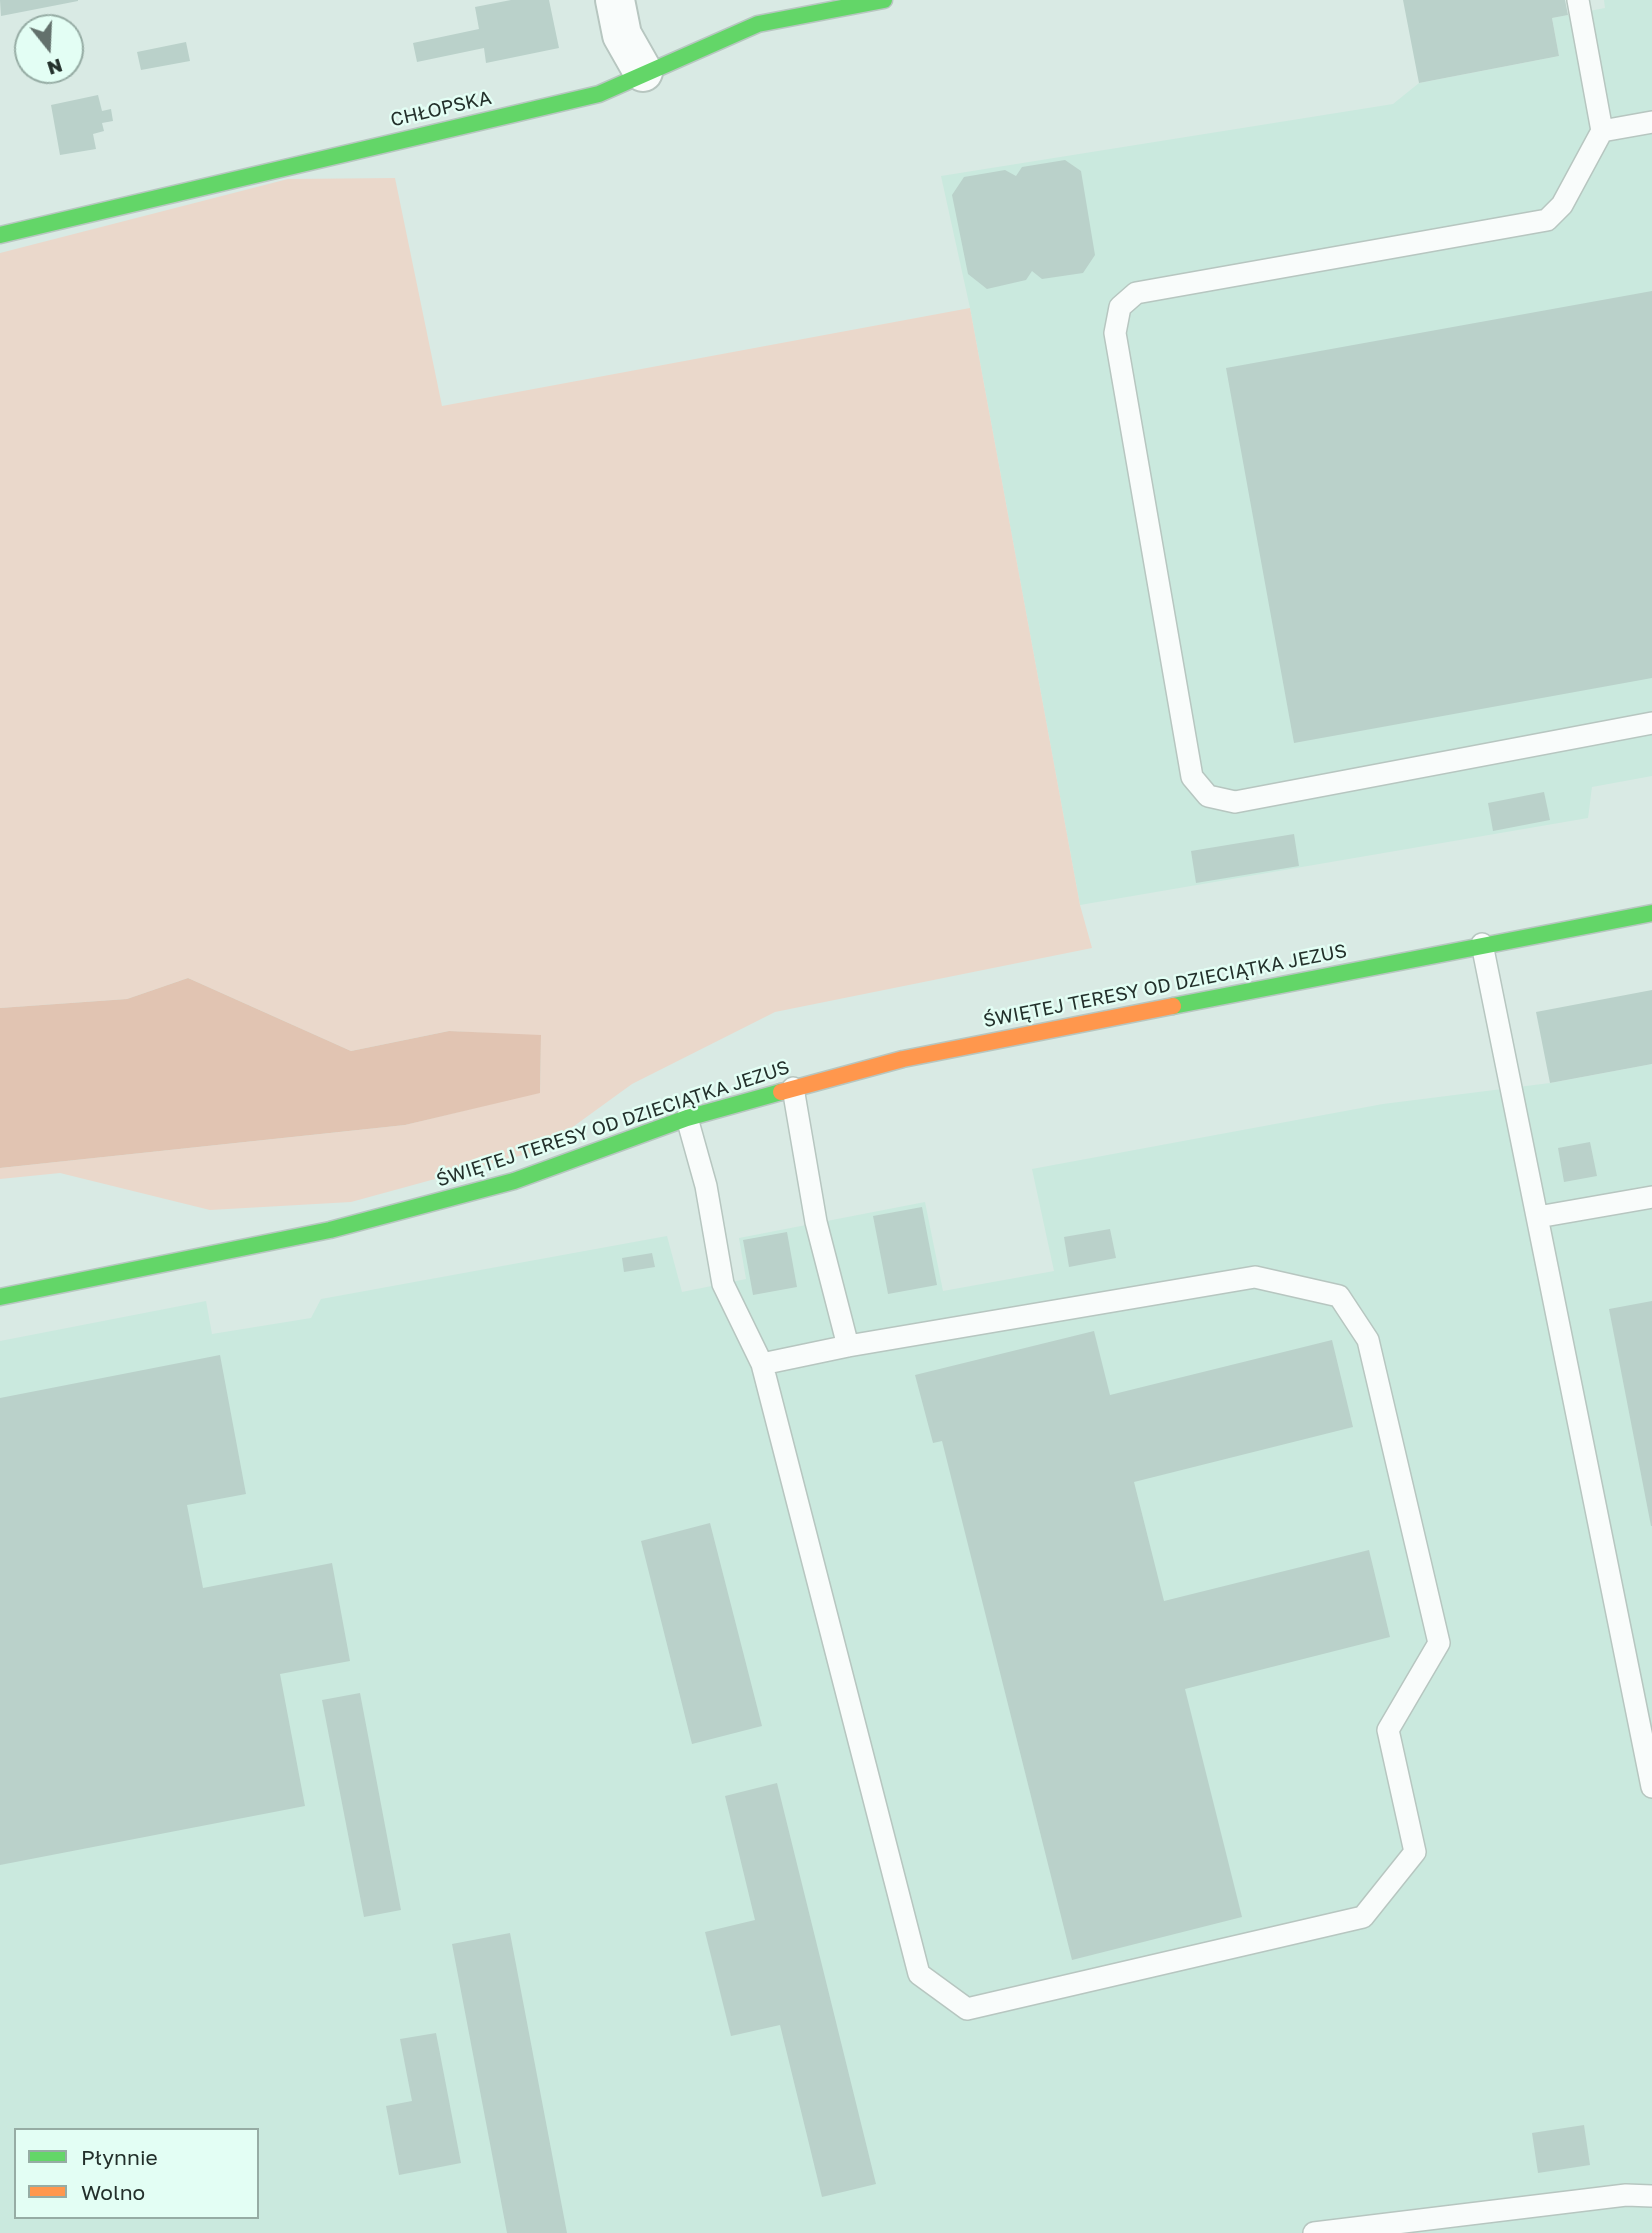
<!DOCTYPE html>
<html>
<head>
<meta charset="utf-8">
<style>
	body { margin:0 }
	#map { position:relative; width:1652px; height:2233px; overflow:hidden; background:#d9eae4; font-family:"Golos Text",sans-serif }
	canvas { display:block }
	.legend { position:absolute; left:14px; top:2128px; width:245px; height:91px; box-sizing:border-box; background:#e3fef4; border:2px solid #96aca4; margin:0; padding:9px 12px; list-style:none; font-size:21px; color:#23302b }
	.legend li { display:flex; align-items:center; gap:14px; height:35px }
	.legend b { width:35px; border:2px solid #96aca4 }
	.north { position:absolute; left:14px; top:14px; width:70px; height:70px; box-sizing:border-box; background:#e3fef4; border:2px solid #96aca4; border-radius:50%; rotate:162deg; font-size:19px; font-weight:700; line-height:28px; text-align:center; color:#23302b }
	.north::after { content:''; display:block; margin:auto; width:24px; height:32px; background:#63716c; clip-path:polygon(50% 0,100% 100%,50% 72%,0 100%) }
</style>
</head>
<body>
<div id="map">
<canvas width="1652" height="2233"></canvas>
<ul class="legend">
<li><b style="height:9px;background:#63d668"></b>Płynnie</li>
<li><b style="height:9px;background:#ff974d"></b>Wolno</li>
</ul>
<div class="north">N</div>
</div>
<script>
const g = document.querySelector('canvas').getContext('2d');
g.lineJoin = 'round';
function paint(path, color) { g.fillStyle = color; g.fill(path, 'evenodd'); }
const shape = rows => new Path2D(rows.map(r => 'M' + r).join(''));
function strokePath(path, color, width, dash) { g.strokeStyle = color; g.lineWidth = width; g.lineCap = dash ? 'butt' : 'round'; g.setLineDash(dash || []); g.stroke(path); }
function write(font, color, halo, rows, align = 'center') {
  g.font = font + ' "Golos Text",sans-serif'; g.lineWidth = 5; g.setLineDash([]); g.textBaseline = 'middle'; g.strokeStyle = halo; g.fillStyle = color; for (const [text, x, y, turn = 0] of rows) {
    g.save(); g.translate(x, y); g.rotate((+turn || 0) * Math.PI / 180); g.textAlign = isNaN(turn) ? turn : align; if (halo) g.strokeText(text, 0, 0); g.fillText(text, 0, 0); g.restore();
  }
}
const built = shape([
	[1604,0,1652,0,1652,776,1592,787,1588,818,1080,905,970,308,941,176,1393,104,1419,83,1559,56,1552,18,1605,8],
	[1652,1064,1652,2233,0,2233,0,1341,206,1301,212,1334,311,1318,321,1299,667,1236,682,1292,746,1279,739,1238,925,1202,943,1291,1054,1271,1032,1169,1383,1104,1550,1083],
	[16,2130,257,2130,257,2217,16,2217]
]);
const green = shape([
	[395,178,442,406,970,308,1080,905,1092,948,775,1012,632,1084,541,1150,351,1202,210,1210,60,1173,0,1179,0,1168,405,1125,540,1092,541,1036,449,1031,351,1051,188,978,127,999,0,1008,0,253,288,179]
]);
const forest = shape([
	[188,978,351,1051,449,1031,541,1035,540,1093,405,1125,0,1168,0,1008,127,999]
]);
const building = shape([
	[0,0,78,0,78,1,1,16],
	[511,0,549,0,559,48,486,63,484,48,417,62,413,43,479,29,475,7],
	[1403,0,1565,0,1568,15,1552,18,1559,56,1419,83],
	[186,42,190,61,141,70,137,52],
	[98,95,102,111,111,109,113,121,102,123,104,131,93,134,96,149,60,155,51,105],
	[1065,160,1081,171,1095,255,1083,273,1042,279,1032,271,1026,280,987,289,968,274,952,195,964,177,1005,170,1016,176,1022,167],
	[1652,291,1652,678,1294,743,1226,368],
	[1544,792,1550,820,1493,831,1488,803],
	[1294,834,1299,866,1196,883,1191,851],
	[1652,990,1652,1064,1550,1083,1536,1012],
	[1590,1142,1597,1176,1564,1182,1558,1148],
	[922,1207,937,1285,888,1294,873,1216],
	[1110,1229,1116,1258,1069,1267,1064,1237],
	[787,1232,797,1287,753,1295,743,1240],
	[652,1253,655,1267,624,1272,622,1258],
	[1652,1301,1652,1526,1651,1526,1609,1309],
	[1094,1331,1110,1395,1332,1340,1353,1427,1134,1482,1164,1601,1369,1550,1390,1637,1185,1689,1242,1917,1072,1960,942,1441,933,1443,915,1375],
	[220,1355,246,1494,187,1505,203,1588,332,1563,350,1661,280,1674,305,1806,0,1865,0,1398],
	[710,1523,762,1726,692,1744,641,1541],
	[360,1693,401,1910,364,1917,322,1700],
	[777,1783,876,2184,822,2197,780,2025,731,2036,705,1932,755,1920,725,1796],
	[510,1933,567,2233,507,2233,452,1944],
	[436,2033,461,2163,399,2175,386,2106,412,2101,400,2039],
	[1584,2125,1590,2165,1538,2173,1532,2133]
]);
const lane = shape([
	[1578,0,1602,131,1652,122],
	[1602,131,1562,205,1547,220,1136,293,1120,307,1115,333,1192,777,1208,796,1235,802,1652,723],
	[1482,944,1652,1787],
	[793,1088,816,1222,848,1346],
	[687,1118,706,1186,723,1284,762,1364,919,1974,967,2009,1363,1917,1415,1852,1388,1730,1439,1643,1368,1340,1339,1296,1255,1277,848,1346,762,1364],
	[1538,1217,1652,1197],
	[1314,2233,1626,2195,1652,2196]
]);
const street = shape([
	[615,0,622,35,643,72]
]);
const fast = shape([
	[0,235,599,94,758,24,884,0],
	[1173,1006,1652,913],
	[0,1297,330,1230,514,1181,687,1118,781,1092]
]);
const slow = shape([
	[781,1092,903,1059,1173,1006]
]);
const streetNames = [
	["CHŁOPSKA",441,109,-13],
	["ŚWIĘTEJ TERESY OD DZIECIĄTKA JEZUS",1165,986,-11],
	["ŚWIĘTEJ TERESY OD DZIECIĄTKA JEZUS",613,1124,-18]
];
paint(built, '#cae9de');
paint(green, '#ead8cb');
paint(forest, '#e1c4b2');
paint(building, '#bad1ca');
strokePath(lane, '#b7c6c0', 24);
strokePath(street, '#b7c6c0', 42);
strokePath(fast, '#b7c6c0', 19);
strokePath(slow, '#b7c6c0', 19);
strokePath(lane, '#f9fcfb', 21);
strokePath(street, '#f9fcfb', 38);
strokePath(fast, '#63d668', 16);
strokePath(slow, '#ff974d', 16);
write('19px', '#23302b', '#e3fef4', streetNames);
</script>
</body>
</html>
